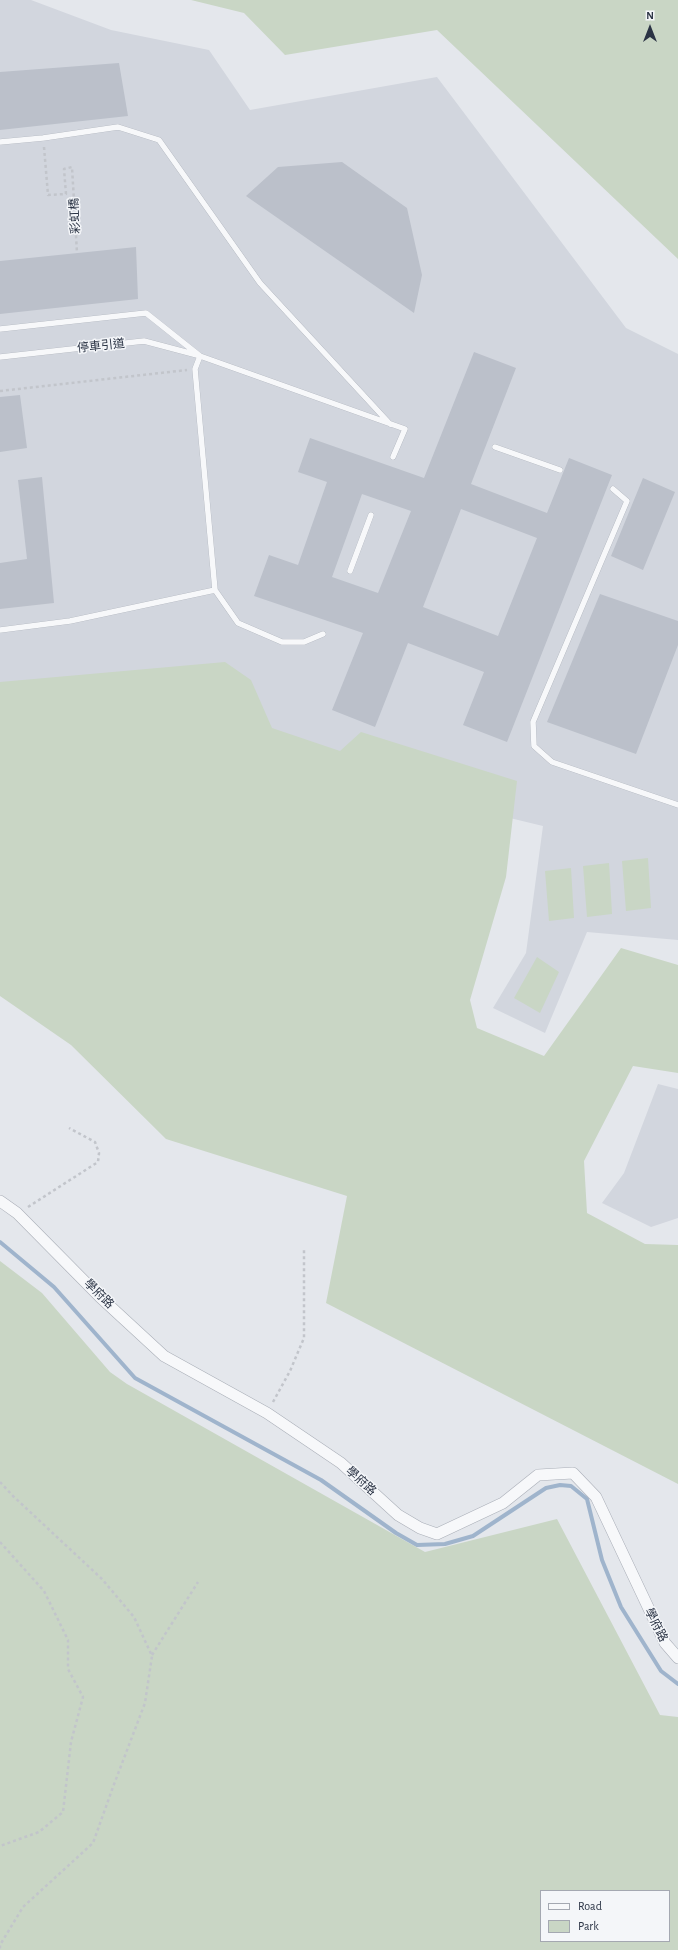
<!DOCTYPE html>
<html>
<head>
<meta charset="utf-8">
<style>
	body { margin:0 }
	#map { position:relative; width:678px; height:1950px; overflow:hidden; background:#e4e7ec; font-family:"Alegreya Sans",sans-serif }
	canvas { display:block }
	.legend { position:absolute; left:540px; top:1890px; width:130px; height:52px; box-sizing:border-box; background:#f4f6f9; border:1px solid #a4a8b1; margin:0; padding:5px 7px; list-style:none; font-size:12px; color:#2b3445 }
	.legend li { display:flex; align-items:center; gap:8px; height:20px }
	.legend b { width:20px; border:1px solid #a4a8b1 }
	.north { position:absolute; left:630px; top:8px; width:40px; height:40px; -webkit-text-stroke:3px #f4f6f9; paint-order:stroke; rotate:0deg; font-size:11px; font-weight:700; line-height:16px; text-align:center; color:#2b3445 }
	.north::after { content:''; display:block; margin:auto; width:14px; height:18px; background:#2b3445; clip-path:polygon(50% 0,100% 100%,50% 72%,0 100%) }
</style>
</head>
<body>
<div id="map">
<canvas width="678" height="1950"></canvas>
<ul class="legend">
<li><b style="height:5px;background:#f7f8fa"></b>Road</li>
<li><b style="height:11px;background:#c9d6c5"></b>Park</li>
</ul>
<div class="north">N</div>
</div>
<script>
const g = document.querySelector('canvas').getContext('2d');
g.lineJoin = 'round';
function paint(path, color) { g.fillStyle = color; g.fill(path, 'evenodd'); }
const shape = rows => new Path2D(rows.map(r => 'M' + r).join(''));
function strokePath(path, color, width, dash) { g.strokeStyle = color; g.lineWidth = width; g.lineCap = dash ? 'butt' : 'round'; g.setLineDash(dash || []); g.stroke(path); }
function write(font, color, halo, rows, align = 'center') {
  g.font = font + ' "Alegreya Sans","Noto Sans TC",sans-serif'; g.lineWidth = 3; g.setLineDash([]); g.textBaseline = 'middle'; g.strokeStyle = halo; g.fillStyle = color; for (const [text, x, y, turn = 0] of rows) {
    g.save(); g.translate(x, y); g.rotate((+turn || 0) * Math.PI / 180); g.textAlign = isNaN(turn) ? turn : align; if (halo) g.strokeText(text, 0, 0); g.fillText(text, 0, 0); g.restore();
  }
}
const built = shape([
	[0,0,31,0,111,30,209,50,250,110,437,77,626,328,678,354,678,940,587,932,545,1033,493,1008,526,953,543,826,240,753,0,760],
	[658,1084,678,1089,678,1218,651,1227,602,1203,624,1173]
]);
const green = shape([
	[191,0,678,0,678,259,437,30,285,55,244,13],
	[225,662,251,680,272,728,340,751,361,732,517,781,506,877,470,1000,477,1028,544,1056,621,948,678,965,678,1073,633,1066,584,1161,587,1213,645,1244,678,1245,678,1484,326,1303,347,1196,166,1139,71,1045,0,996,0,682],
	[648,858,651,908,626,911,622,861],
	[609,863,612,914,587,917,583,866],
	[571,868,574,918,549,921,545,871],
	[537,957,559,972,540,1013,514,998],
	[0,1261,42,1293,110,1372,127,1384,425,1552,557,1519,660,1715,678,1717,678,1950,0,1950],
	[541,1891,669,1891,669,1941,541,1941]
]);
const stream = shape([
	[0,1242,54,1287,135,1378,321,1480,396,1533,417,1545,445,1544,473,1536,546,1488,560,1485,571,1486,587,1499,602,1560,621,1607,661,1671,678,1684]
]);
const building = shape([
	[119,63,128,116,0,130,0,72],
	[342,162,407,208,422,275,414,313,246,196,278,167],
	[136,247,138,299,0,314,0,261],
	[474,352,516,368,471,484,547,513,569,458,612,475,507,742,463,725,484,672,408,643,375,727,332,710,363,633,254,596,269,555,298,565,327,482,298,472,310,438,424,478],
	[362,494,411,511,378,593,332,577],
	[461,509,537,538,498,636,423,607],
	[20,395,27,448,0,452,0,397],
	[42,477,54,603,0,609,0,563,27,559,18,480],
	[643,478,675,492,643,570,611,556],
	[600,594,678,621,678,645,636,754,547,722]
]);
const path = shape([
	[44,147,48,195,66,194,64,169,72,167,77,253],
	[0,391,187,370],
	[28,1207,98,1162,99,1153,95,1142,69,1128],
	[273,1402,290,1371,304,1338,304,1249],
	[0,1482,13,1496,102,1579,134,1617,152,1656,145,1703,113,1787,93,1843,23,1907,0,1945,0,1950],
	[0,1542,44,1591,68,1640,68,1669,83,1697,71,1742,63,1812,39,1832,0,1846],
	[152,1655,198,1582]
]);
const lane = shape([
	[0,142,43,138,118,127,159,140,260,283,390,424],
	[0,329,146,313,200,356],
	[0,357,144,341,197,355],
	[495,447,560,470],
	[613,489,627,501,533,722,534,746,552,762,678,805],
	[350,571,371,515],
	[215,590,238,623,282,642,304,642,323,634],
	[0,630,70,621,215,590,195,369,200,356,405,429,393,457]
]);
const street = shape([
	[0,1201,17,1213,100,1297,164,1356,267,1413,341,1463,398,1515,420,1528,437,1534,503,1503,538,1475,573,1473,596,1497,665,1643,678,1658]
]);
const streetNames = [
	["彩虹橋",75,216,-93],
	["停車引道",101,346,-6],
	["學府路",99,1294,44],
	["學府路",361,1481,42],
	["學府路",656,1625,63]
];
paint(built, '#d2d6de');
paint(green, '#c9d6c5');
strokePath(stream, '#9fb4cc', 4);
paint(building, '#bbc0ca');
strokePath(lane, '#a9aeb7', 6);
strokePath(street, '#a9aeb7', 12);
strokePath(path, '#c2c5cb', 2.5, [3, 3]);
strokePath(lane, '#f7f8fa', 5.5);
strokePath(street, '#f7f8fa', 11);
write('12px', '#2b3445', '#f4f6f9', streetNames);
</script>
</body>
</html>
